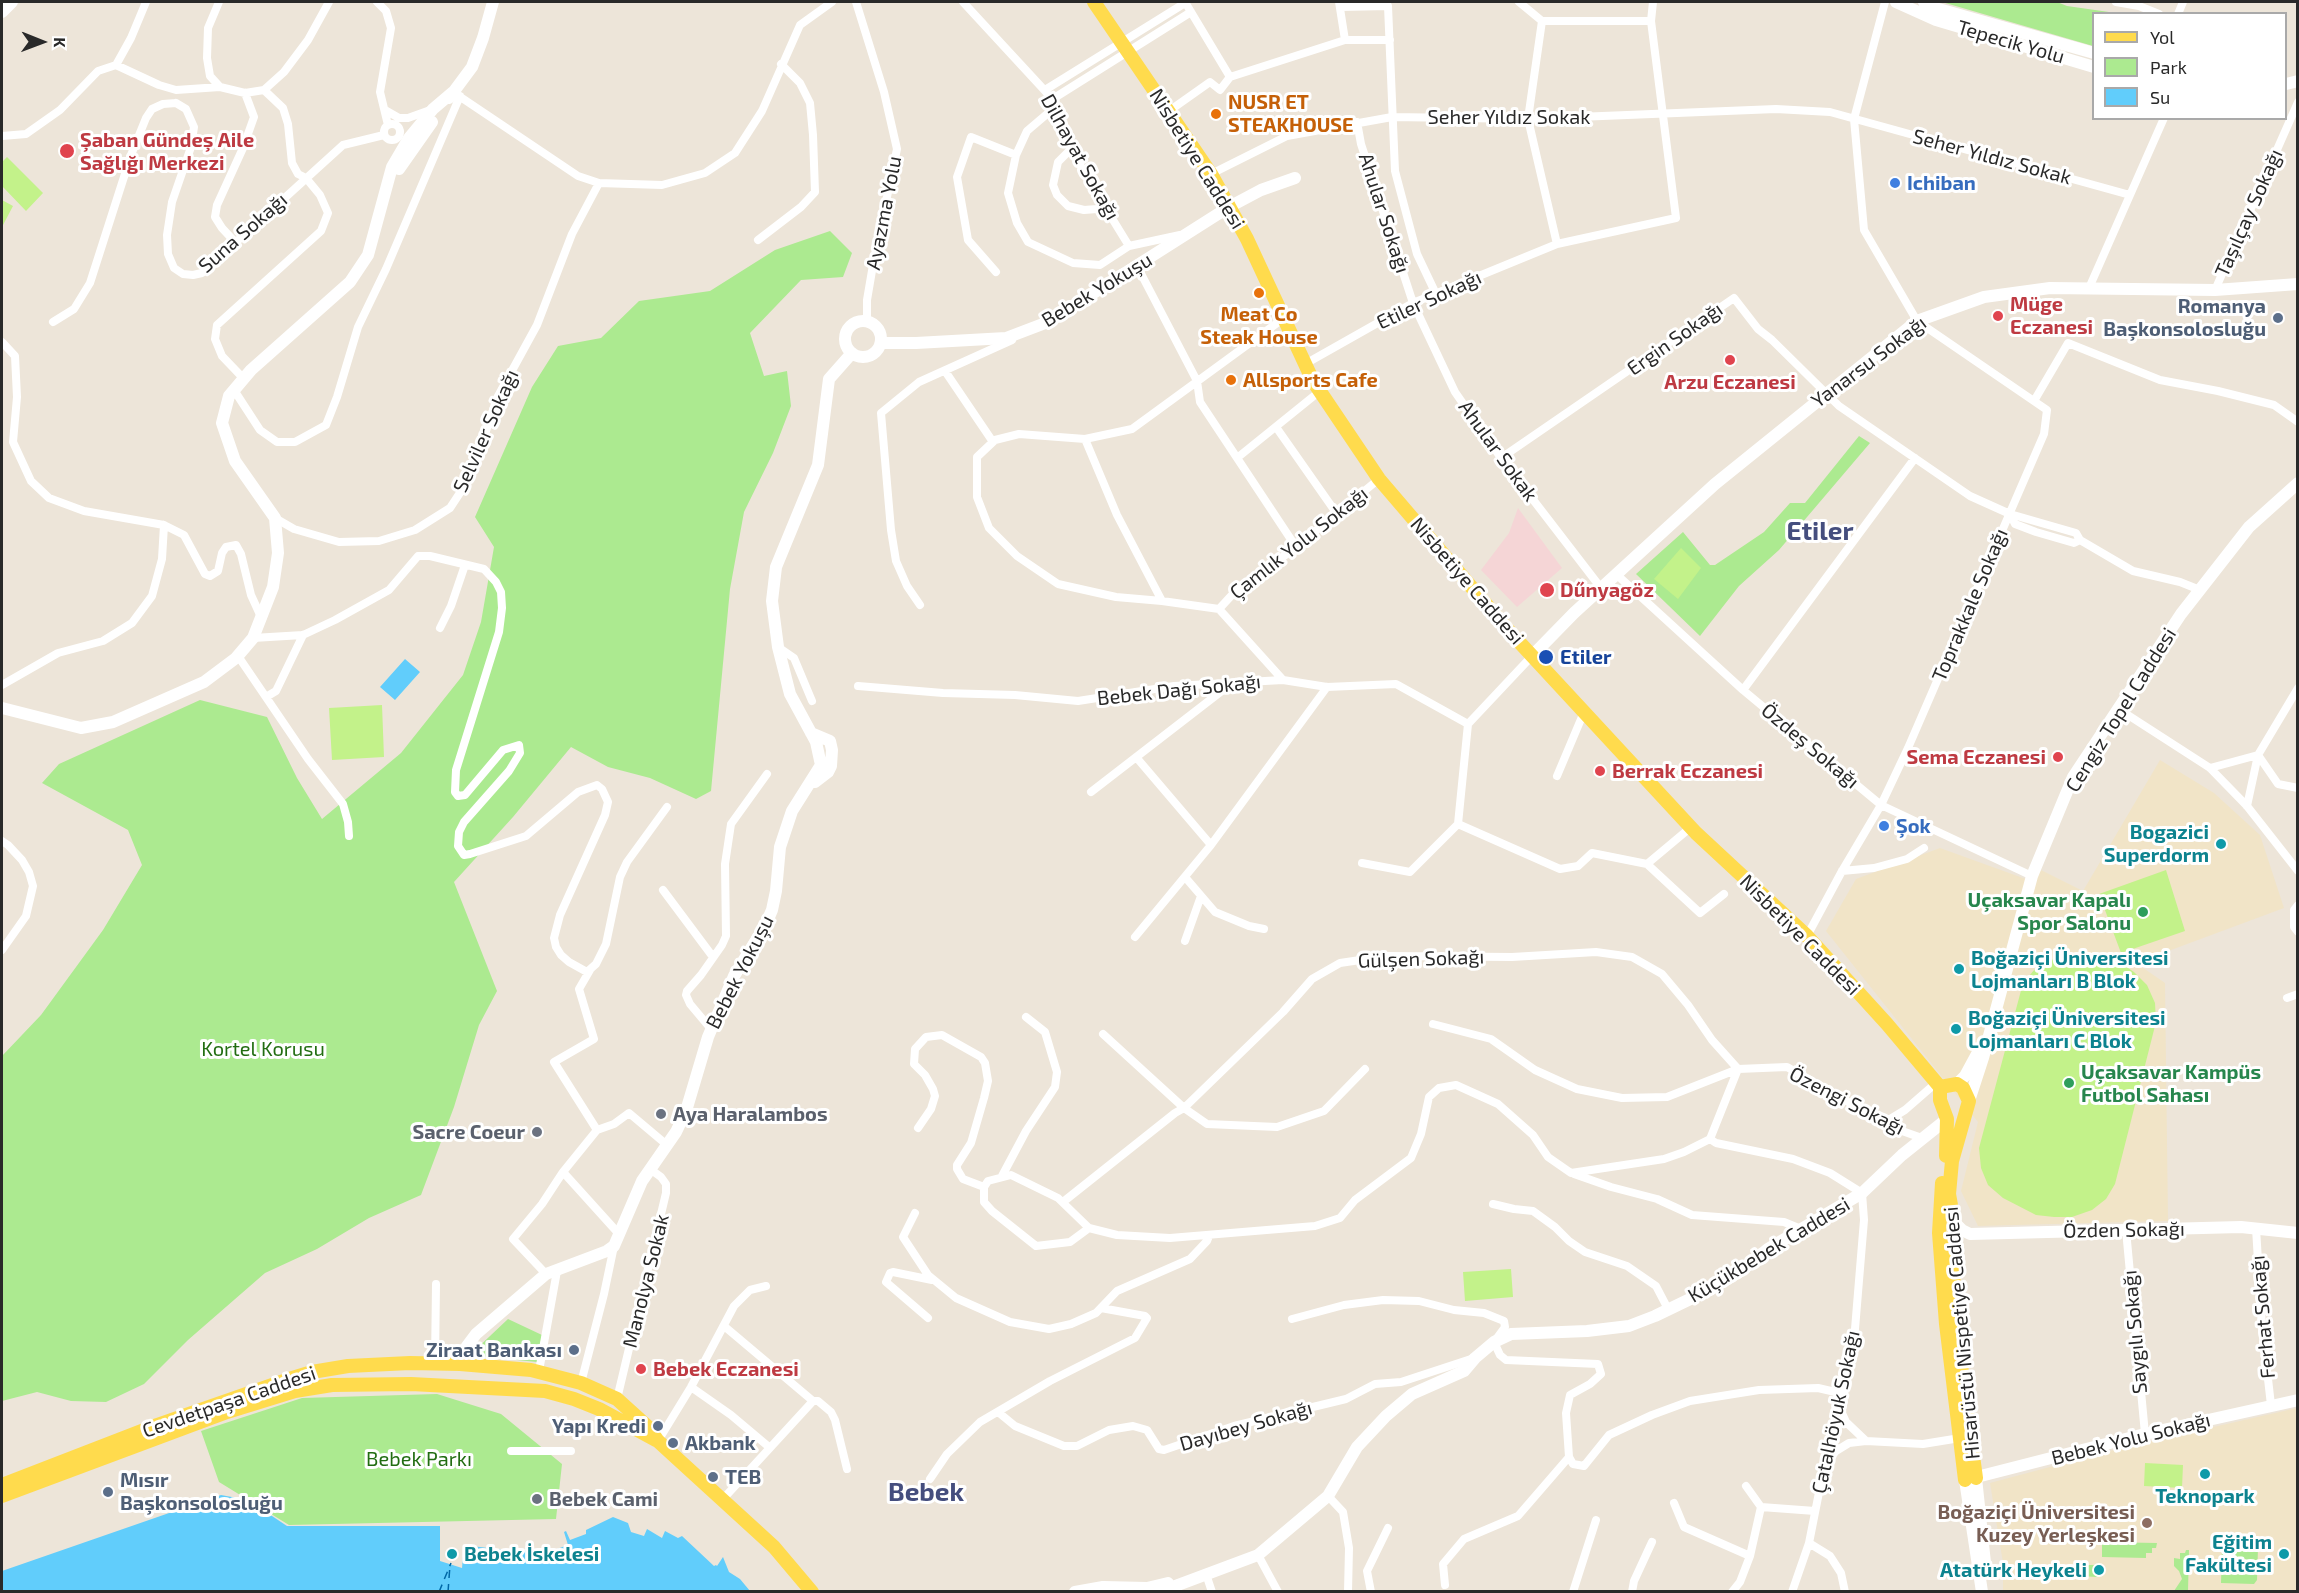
<!DOCTYPE html>
<html>
<head>
<meta charset="utf-8">
<style>
	body { margin:0 }
	#map { position:relative; width:2299px; height:1593px; overflow:hidden; background:#ede5d9; font-family:"Exo 2",sans-serif }
	canvas { display:block }
	.frame { position:absolute; inset:0; border:3px solid #292929; pointer-events:none }
	.legend { position:absolute; left:2092px; top:12px; width:195px; height:108px; box-sizing:border-box; background:#fff; border:2px solid #a9a9a9; margin:0; padding:8px 10px; list-style:none; font-size:18px; color:#292929 }
	.legend li { display:flex; align-items:center; gap:12px; height:30px }
	.legend b { width:30px; border:2px solid #a9a9a9 }
	.north { position:absolute; left:12px; top:12px; width:60px; height:60px; -webkit-text-stroke:4px #fff; paint-order:stroke; rotate:91deg; font-size:16px; font-weight:700; line-height:24px; text-align:center; color:#292929 }
	.north::after { content:''; display:block; margin:auto; width:21px; height:27px; background:#292929; clip-path:polygon(50% 0,100% 100%,50% 72%,0 100%) }
</style>
</head>
<body>
<div id="map">
<canvas width="2299" height="1593"></canvas>
<div class="frame"></div>
<ul class="legend">
<li><b style="height:8px;background:#ffdb4d"></b>Yol</li>
<li><b style="height:16px;background:#acea90"></b>Park</li>
<li><b style="height:16px;background:#61cdfb"></b>Su</li>
</ul>
<div class="north">K</div>
</div>
<script>
const g = document.querySelector('canvas').getContext('2d');
g.lineJoin = 'round';
function paint(path, color) { g.fillStyle = color; g.fill(path, 'evenodd'); }
const shape = rows => new Path2D(rows.map(r => 'M' + r).join(''));
function strokePath(path, color, width, dash) { g.strokeStyle = color; g.lineWidth = width; g.lineCap = dash ? 'butt' : 'round'; g.setLineDash(dash || []); g.stroke(path); }
function write(font, color, halo, rows, align = 'center') {
  g.font = font + ' "Exo 2",sans-serif'; g.lineWidth = 6; g.setLineDash([]); g.textBaseline = 'middle'; g.strokeStyle = halo; g.fillStyle = color; for (const [text, x, y, turn = 0] of rows) {
    g.save(); g.translate(x, y); g.rotate((+turn || 0) * Math.PI / 180); g.textAlign = isNaN(turn) ? turn : align; if (halo) g.strokeText(text, 0, 0); g.fillText(text, 0, 0); g.restore();
  }
}
const education = shape([
	[2160,760,2214,793,2260,835,2284,908,2136,963,2165,983,2168,1221,1978,1226,1961,1191,1978,1122,1826,931,1856,879,1940,848,2034,882,2041,870,2083,891],
	[2297,1408,2297,1591,2003,1591,2003,1563,1990,1483,2121,1448]
]);
const medical = shape([
	[1518,508,1562,568,1517,607,1481,570,1509,533]
]);
const green = shape([
	[1942,2,2057,2,2067,6,2116,13,2094,14,2093,46],
	[830,231,852,253,843,277,801,280,750,333,764,376,787,371,791,406,773,453,744,512,730,589,711,791,696,799,650,778,608,767,571,747,513,817,454,882,497,991,479,1025,454,1107,421,1195,369,1218,317,1249,265,1273,188,1340,144,1384,106,1402,71,1401,37,1392,2,1401,2,1056,41,1015,103,930,142,865,128,830,42,783,59,764,200,700,267,717,297,778,322,819,401,753,463,675,481,622,494,547,475,517,532,387,558,346,601,338,639,301,710,291,775,250],
	[1859,436,1870,443,1779,550,1739,586,1700,636,1636,574,1683,532,1710,565,1715,565,1764,532,1790,503,1805,503],
	[508,1319,542,1335,537,1362,477,1356,472,1353],
	[437,1394,501,1414,562,1464,556,1519,289,1525,219,1482,201,1431,302,1398],
	[2102,1542,2157,1543,2156,1548,2152,1548,2152,1553,2146,1553,2146,1558,2102,1557],
	[2222,1547,2258,1548,2257,1580,2254,1584,2221,1583],
	[2186,1550,2189,1550,2188,1591,2174,1591,2182,1579,2179,1571,2174,1566,2174,1558,2180,1559,2180,1553,2185,1553],
	[2078,1565,2098,1565,2097,1577,2078,1576]
]);
const pitch = shape([
	[7,157,43,193,26,211,2,186,2,162],
	[2,200,13,206,2,227],
	[1681,548,1701,568,1678,599,1654,579],
	[382,705,384,757,332,760,329,708],
	[2166,870,2185,931,2121,953,2099,894],
	[2065,955,2099,956,2116,960,2134,972,2147,985,2155,1003,2156,1022,2115,1184,2106,1199,2092,1210,2072,1217,2054,1217,2036,1215,2003,1198,1988,1185,1981,1168,1979,1148,2023,983,2035,969,2046,962],
	[1511,1269,1513,1297,1465,1301,1463,1272],
	[2145,1463,2183,1465,2182,1488,2144,1486]
]);
const water = shape([
	[405,659,420,672,395,700,380,687],
	[221,1495,248,1500,287,1526,440,1526,440,1561,462,1568,464,1545,512,1551,513,1549,535,1551,538,1556,568,1545,564,1532,566,1531,570,1540,586,1534,586,1530,613,1517,628,1523,631,1532,644,1536,647,1529,662,1538,665,1531,678,1538,682,1536,714,1566,716,1565,717,1566,723,1557,729,1572,740,1579,750,1591,2,1591,2,1571]
]);
const ferry = shape([
	[439,1592,451,1563],
	[448,1592,450,1565]
]);
const street = shape([
	[219,2,208,28,207,58,210,76,220,87,245,93,264,90,284,72,308,40,329,2],
	[377,2,386,11,391,28,380,92,388,125],
	[856,2,884,92,897,149,874,259,867,300,867,321],
	[963,2,1047,93,1083,171,1129,246],
	[1185,2,1230,77,1345,40,1390,40],
	[1339,2,1345,40],
	[1519,2,1542,21],
	[2116,2,2139,6,2159,14],
	[1340,7,1388,6,1395,171,1417,254,1436,294],
	[2178,14,2183,2],
	[1542,21,1528,119,1557,244],
	[1542,21,1651,21],
	[116,65,131,38,146,2],
	[1045,90,1185,3],
	[453,92,578,176,599,183,662,185,705,173,735,153,762,111,800,25,832,2],
	[1051,100,1191,12],
	[176,103,186,109,194,127,191,147,172,202,167,235,168,254,174,268,183,274,193,275,202,273,343,145,384,135],
	[1054,108,1027,131,1016,155,1008,193,1017,223,1028,242,1073,263,1100,265,1129,246,1180,235],
	[385,110,399,118,408,118,433,109],
	[1169,111,1210,82,1220,90,1230,77],
	[1357,122,1361,144,1413,303,1455,392,1501,458,1601,588],
	'384 132a8 8 0 1 1 16 0a8 8 0 1 1-16 0Z',
	[2,136,26,134,60,110,98,71,116,65,159,85,176,90,220,87],
	[1072,148,1058,162,1053,185,1057,195,1068,206,1084,210,1097,209,1103,204],
	[1211,174,1287,136,1392,117,1528,119,1776,109,1830,112,2130,195],
	[758,240,801,207,815,192,813,135,810,103,800,83,781,64],
	[235,242,222,228,215,217,217,205,243,148,254,117,245,93],
	[1137,266,1197,381,1200,402,1296,547],
	[996,272,968,240,957,177,971,137,1016,155],
	[2089,288,2164,118],
	[2215,290,2298,102],
	[53,322,74,309,90,283,131,155,146,118,152,109,163,104,176,103],
	[2,342,15,356,17,397,13,442,31,481,49,498,84,511,164,525,162,559,152,596,132,623,103,641,58,653,2,685],
	[1305,364,1413,303,1557,244,1676,218,1651,21,1653,2],
	[945,371,993,442],
	[244,379,222,356,215,339,217,325,321,231,328,213,320,195,306,178,298,174,292,163,288,124,283,108,264,90],
	[234,390,260,430,277,442,295,442,326,425,337,397,358,327,386,269,460,96],
	[2034,401,2068,343,2160,380,2218,391,2274,405,2298,422],
	[1276,427,1337,514],
	[1085,439,1117,515,1162,601,1219,609,1283,680],
	[1237,458,1320,391],
	[1501,458,1734,298,1758,329,1772,340,1839,406,1970,496,2010,514,2076,533,2080,540,2133,571,2180,582,2200,590],
	[2010,514,2015,524,2036,532,2074,543,2080,540],
	[275,518,294,529,339,542,379,541,415,530,450,508,471,476,497,398,537,325,572,234,599,183],
	[164,525,184,535,205,574,210,576,218,571,222,553,226,547,236,545,241,554,251,595,262,619],
	[1616,574,1743,690,1881,805,2032,876],
	[1162,601,1116,597,1058,584,1017,556,989,528,977,497,977,457,995,440,1019,434,1085,439,1132,429,1284,318],
	[920,605,907,586,896,561,891,530,881,413,919,382,1012,340],
	[1219,609,1231,596,1296,547,1379,479],
	[440,628,451,606,465,565],
	[253,638,303,635,335,620,389,590,418,556,430,556,484,569,496,582,501,592,502,608,499,632,456,770,455,792,458,796,465,795,503,750,519,745,520,753,509,771,464,822,459,832,458,846,464,855,470,854,526,836,578,792,597,785,602,789,608,802,605,815,560,915,554,938,556,947,561,955,569,962,587,972,596,964,606,944,620,877,627,862,667,807],
	[778,647,794,658,812,701],
	[238,656,308,759,343,804,348,822,349,836],
	[858,686,943,693,1015,695,1078,701,1174,686,1283,680,1327,687,1396,684,1468,724],
	[1743,690,1915,458],
	[266,697,276,691,303,635],
	[2117,708,2210,768,2247,806,2298,871],
	[1468,724,1532,656],
	[1136,757,1211,845],
	[2210,768,2258,755,2298,688],
	[1557,776,1584,712],
	[1091,792,1232,683],
	[2247,806,2258,755,2278,784,2298,788],
	[1458,824,1560,869,1578,866,1592,853,1647,864,1690,828],
	[1458,824,1468,724],
	[2,841,8,845,22,860,29,872,33,886,26,916,2,950],
	[1362,863,1410,872,1458,824],
	[1647,864,1700,913,1724,894],
	[1842,871,1874,868,1907,859,1924,848],
	[1185,877,1215,912,1249,926,1264,929],
	[663,890,713,957],
	[2298,905,2294,910,2294,927,2298,932],
	[1807,936,1842,871,1881,805,1908,748,2044,434,2047,410,1917,321,1864,230,1854,119,1885,2],
	[1135,937,1211,845,1327,687],
	[1185,941,1201,896],
	[590,970,579,989,594,1039,554,1062,597,1130],
	[2287,998,2298,994],
	[1433,1024,1491,1039,1535,1070,1577,1089,1622,1098,1667,1097,1738,1069,1787,1067,1842,1098,1882,1124,1922,1138],
	[711,1029,690,1004,686,995,687,991,701,975,722,945,726,936,725,864,731,824,767,774],
	[1103,1034,1184,1108,1207,1124,1277,1127,1324,1111,1365,1069],
	[1882,1124,1905,1110,1936,1083],
	[918,1128,931,1109,935,1096,933,1089,925,1075,914,1064,915,1049,926,1037,942,1035,981,1057,985,1063,988,1081,984,1098,971,1143,957,1165,957,1169,963,1179,984,1187],
	[1710,1139,1716,1143,1793,1159,1830,1173,1862,1193,1864,1220,1855,1329,1844,1394,1825,1462,1809,1543,1792,1592],
	[563,1172,619,1234],
	[1574,1174,1611,1187,1657,1199,1692,1215,1784,1222,1801,1229],
	[1002,1176,1026,1131,1055,1087,1057,1072,1045,1032,1026,1017],
	[1063,1202,1175,1113,1184,1108,1283,1012,1312,979,1340,963,1387,956,1512,957,1596,952,1632,957,1662,974,1688,1005,1712,1040,1738,1069,1710,1139,1684,1152,1664,1159,1571,1173,1548,1157,1533,1135,1498,1104,1456,1085,1439,1088,1429,1097,1421,1134,1411,1158,1355,1200,1340,1218,1315,1226,1170,1238,1117,1235,1089,1228,1058,1198,1011,1175,988,1181,984,1187,984,1202,992,1211,1036,1246,1070,1242,1089,1228],
	[1493,1204,1514,1209,1533,1211,1555,1227,1569,1241,1585,1252,1627,1266,1656,1286,1668,1309],
	[915,1213,903,1237,928,1275,956,1298,1010,1322,1049,1329,1071,1324,1096,1313,1117,1291,1190,1259,1207,1241,1209,1236],
	[2256,1228,2262,1327,2271,1405],
	[2126,1230,2145,1434],
	[546,1274,513,1239,542,1204,563,1172,597,1130,614,1124,629,1113,667,1145],
	[928,1318,886,1282,890,1273,893,1272,932,1280],
	[1292,1319,1344,1305,1383,1300,1419,1301,1454,1310,1484,1313,1504,1321,1505,1327,1494,1342,1500,1355,1506,1360,1598,1364,1601,1374,1590,1384,1570,1395,1566,1413,1569,1457,1573,1464,1584,1466,1609,1435,1652,1415,1690,1401,1759,1390,1818,1388,1844,1394],
	[724,1326,813,1401,818,1401,831,1412,835,1420,847,1469],
	[435,1363,436,1284],
	[539,1371,557,1271],
	[581,1383,604,1294,614,1246],
	[691,1387,731,1415,769,1447],
	[617,1399,666,1193,666,1184,661,1177,650,1169],
	[998,1412,1015,1426,1064,1446,1077,1446,1109,1430,1133,1426,1147,1430,1159,1449,1164,1450,1234,1426,1346,1399,1375,1384,1401,1382,1474,1358],
	[658,1441,691,1387,734,1306,750,1290,766,1286],
	[1866,1441,1923,1444,1960,1438],
	[511,1451,571,1451],
	[1828,1460,1836,1451,1849,1443,1866,1441,1846,1422,1841,1411],
	[930,1479,947,1454,980,1422,1050,1381,1135,1338,1147,1318,1145,1316,1101,1308],
	[1746,1486,1761,1507],
	[1328,1496,1343,1512,1349,1548,1348,1592],
	[723,1499,813,1401],
	[1674,1503,1684,1527,1750,1556],
	[1809,1543,1830,1556,1841,1573,1845,1592],
	[1258,1555,1278,1592],
	[1206,1574,1212,1592],
	[1445,1585,1443,1564,1464,1539,1518,1516,1569,1457],
	[1371,1592,1367,1571,1388,1528],
	[1573,1592,1596,1520],
	[1632,1592,1634,1581,1652,1542],
	[1732,1592,1740,1582,1750,1556,1761,1507,1815,1511]
]);
const secondary = shape([
	[1896,2,1936,20,2094,67],
	[1924,2,1935,8,2094,53],
	[2,12,12,2],
	[2286,84,2298,81],
	[449,98,472,67,483,38,493,2],
	[399,169,432,122],
	'845 339a18 18 0 1 1 36 0a18 18 0 1 1-36 0Z',
	[881,343,916,343,1006,338,1048,322,1229,207,1261,190,1295,178],
	[1532,656,1574,613,1715,484,1917,321,1984,297,2050,288,2215,290,2298,284],
	[2,708,81,728,113,722,204,682,236,658,253,638,273,587,278,553,275,518,235,461,222,423,229,396,251,370,350,282,368,255,392,167,409,138,433,109,453,92],
	[811,733,830,741,832,750,831,766,828,772,815,782],
	[1957,1084,1965,1076,1978,1052],
	[1969,1101,1983,1058,2032,876,2073,777,2181,614,2249,527,2298,483],
	[1954,1222,1962,1230,1970,1234,2241,1227,2298,1233],
	[460,1364,467,1346,476,1334,546,1274,607,1251,614,1246,642,1181,676,1132,686,1111,708,1037,734,976,765,926,772,910,776,891,780,847,792,811,821,765,816,742,790,694,778,647,772,601,776,567,818,465,829,379,852,353],
	[1976,1478,1985,1563],
	[1075,1592,1103,1587,1147,1588,1168,1583],
	[1159,1592,1258,1555,1328,1496,1357,1447,1386,1416,1412,1394,1464,1371,1475,1358,1494,1342,1511,1334,1587,1331,1629,1326,1655,1316,1713,1288,1742,1270,1768,1249,1862,1193,1902,1155,1947,1119],
	[1982,1592,1965,1480,2145,1434,2298,1400]
]);
const primary = shape([
	[1094,2,1211,174,1247,239,1313,381,1379,479,1509,631,1696,833,1807,936,1887,1024,1940,1087],
	[1940,1087,1957,1084,1963,1088,1969,1101,1952,1161,1949,1194,1954,1222,1953,1274,1962,1374,1976,1478],
	[1940,1087,1940,1100,1947,1119,1946,1156],
	[1942,1183,1939,1233,1946,1324,1965,1480],
	[2,1485,157,1425,289,1379,312,1372,348,1366,410,1363,460,1364,531,1370,581,1383,617,1399,648,1427,658,1441,774,1547,812,1592],
	[2,1496,227,1412,295,1391,332,1385,411,1384,545,1391,574,1399,599,1409,656,1440]
]);
const markers = [
	[1216,114,6,"#e8710a"],
	[67,151,8,"#e0444e"],
	[1895,183,6,"#3f7fe0"],
	[1259,293,6,"#e8710a"],
	[1998,316,6,"#e0444e"],
	[2278,318,6,"#5c6f8a"],
	[1730,360,6,"#e0444e"],
	[1231,380,6,"#e8710a"],
	[1547,590,8,"#e0444e"],
	[1546,657,8,"#1a4fb4"],
	[2058,757,6,"#e0444e"],
	[1600,771,6,"#e0444e"],
	[1884,826,6,"#3f7fe0"],
	[2221,844,6,"#0f9aa8"],
	[2143,912,6,"#2e9e5b"],
	[1959,969,6,"#0f9aa8"],
	[1956,1029,6,"#0f9aa8"],
	[2069,1083,6,"#2e9e5b"],
	[661,1114,6,"#6b7280"],
	[537,1132,6,"#6b7280"],
	[574,1350,6,"#5c6f8a"],
	[641,1369,6,"#e0444e"],
	[658,1426,6,"#5c6f8a"],
	[673,1443,6,"#5c6f8a"],
	[2205,1474,6,"#0f9aa8"],
	[713,1477,6,"#5c6f8a"],
	[108,1492,6,"#5c6f8a"],
	[537,1499,6,"#6b7280"],
	[2147,1523,6,"#8d6e63"],
	[452,1554,6,"#0f9aa8"],
	[2284,1554,6,"#0f9aa8"],
	[2099,1570,6,"#0f9aa8"]
];
const streetNames = [
	["Tepecik Yolu",2011,42,16],
	["Seher Yıldız Sokak",1509,117],
	["Dilhayat Sokağı",1080,157,61],
	["Seher Yıldız Sokak",1992,157,15],
	["Nisbetiye Caddesi",1197,159,58],
	["Ayazma Yolu",884,213,-79],
	["Ahular Sokağı",1384,213,72],
	["Taşılçay Sokağı",2249,213,-66],
	["Suna Sokağı",243,233,-41],
	["Bebek Yokuşu",1097,290,-31],
	["Etiler Sokağı",1429,300,-25],
	["Ergin Sokağı",1675,339,-35],
	["Yanarsu Sokağı",1869,362,-37],
	["Selviler Sokağı",486,431,-66],
	["Ahular Sokak",1498,451,54],
	["Çamlık Yolu Sokağı",1299,543,-38],
	["Nisbetiye Caddesi",1467,581,49],
	["Toprakkale Sokağı",1970,605,-67],
	["Bebek Dağı Sokağı",1179,690,-6],
	["Cengiz Topel Caddesi",2121,710,-58],
	["Özdeş Sokağı",1810,746,40],
	["Nisbetiye Caddesi",1800,935,45],
	["Gülşen Sokağı",1421,959,-2],
	["Bebek Yokuşu",740,972,-63],
	["Özengi Sokağı",1847,1101,27],
	["Özden Sokağı",2124,1230,-1],
	["Küçükbebek Caddesi",1769,1250,-31],
	["Manolya Sokak",646,1281,-76],
	["Ferhat Sokağı",2263,1317,-95],
	["Saygılı Sokağı",2135,1332,-95],
	["Hisarüstü Nispetiye Caddesi",1962,1333,-95],
	["Cevdetpaşa Caddesi",229,1402,-19],
	["Çatalhöyuk Sokağı",1836,1412,-78],
	["Dayıbey Sokağı",1246,1426,-16],
	["Bebek Yolu Sokağı",2131,1439,-14]
];
const foodNames = [
	["NUSR ET",1228,102],
	["STEAKHOUSE",1228,125],
	["Meat Co",1259,314,"center"],
	["Steak House",1259,337,"center"],
	["Allsports Cafe",1243,380]
];
const healthNames = [
	["Şaban Gündeş Aile",80,140],
	["Sağlığı Merkezi",80,163],
	["Müge",2010,304],
	["Eczanesi",2010,327],
	["Arzu Eczanesi",1730,382,"center"],
	["Dűnyagöz",1560,590],
	["Sema Eczanesi",2046,757,"right"],
	["Berrak Eczanesi",1612,771],
	["Bebek Eczanesi",653,1369]
];
const shopNames = [
	["Ichiban",1907,183],
	["Şok",1896,826]
];
const serviceNames = [
	["Romanya",2266,306],
	["Başkonsolosluğu",2266,329],
	["Ziraat Bankası",562,1350],
	["Yapı Kredi",646,1426],
	["Akbank",685,1443,"left"],
	["TEB",725,1477,"left"],
	["Mısır",120,1480,"left"],
	["Başkonsolosluğu",120,1503,"left"]
];
const transitNames = [
	["Etiler",1560,657]
];
const cultureNames = [
	["Bogazici",2209,832],
	["Superdorm",2209,855],
	["Boğaziçi Üniversitesi",1971,958,"left"],
	["Lojmanları B Blok",1971,981,"left"],
	["Boğaziçi Üniversitesi",1968,1018,"left"],
	["Lojmanları C Blok",1968,1041,"left"],
	["Teknopark",2205,1496,"center"],
	["Eğitim",2272,1542],
	["Fakültesi",2272,1565],
	["Bebek İskelesi",464,1554,"left"],
	["Atatürk Heykeli",2087,1570]
];
const leisureNames = [
	["Uçaksavar Kapalı",2131,900],
	["Spor Salonu",2131,923],
	["Uçaksavar Kampüs",2081,1072,"left"],
	["Futbol Sahası",2081,1095,"left"]
];
const parkNames = [
	["Kortel Korusu",263,1049],
	["Bebek Parkı",419,1459]
];
const worshipNames = [
	["Aya Haralambos",673,1114],
	["Sacre Coeur",525,1132,"right"],
	["Bebek Cami",549,1499]
];
const educationNames = [
	["Boğaziçi Üniversitesi",2135,1512],
	["Kuzey Yerleşkesi",2135,1535]
];
const districtNames = [
	["Etiler",1820,531],
	["Bebek",926,1492]
];
paint(education, '#f1e4c7');
paint(medical, '#f5d5d6');
paint(green, '#acea90');
paint(pitch, '#c3f28a');
paint(water, '#61cdfb');
strokePath(ferry, '#0068a7', 1.5, [8, 6]);
strokePath(street, '#fff', 8);
strokePath(secondary, '#fff', 12);
strokePath(primary, '#ffdb4d', 14);
for (const [x, y, r, color] of markers) { const dot = new Path2D(); dot.arc(x, y, r, 0, 2 * Math.PI); g.fillStyle = color; g.fill(dot); strokePath(dot, '#fff', 2); }
write('20px', '#292929', '#fff', streetNames);
write('bold 20px', '#c56008', '#fff', foodNames, 'left');
write('bold 20px', '#be3a42', '#fff', healthNames, 'left');
write('bold 20px', '#366cbe', '#fff', shopNames, 'left');
write('bold 20px', '#4e5e75', '#fff', serviceNames, 'right');
write('bold 20px', '#164399', '#fff', transitNames, 'left');
write('bold 20px', '#0d838f', '#fff', cultureNames, 'right');
write('bold 20px', '#27864d', '#fff', leisureNames, 'right');
write('20px', '#226d12', '#fff', parkNames);
write('bold 20px', '#5b616d', '#fff', worshipNames, 'left');
write('bold 20px', '#785e54', '#fff', educationNames, 'right');
write('bold 26px', '#454e7e', '#fff', districtNames);
</script>
</body>
</html>
